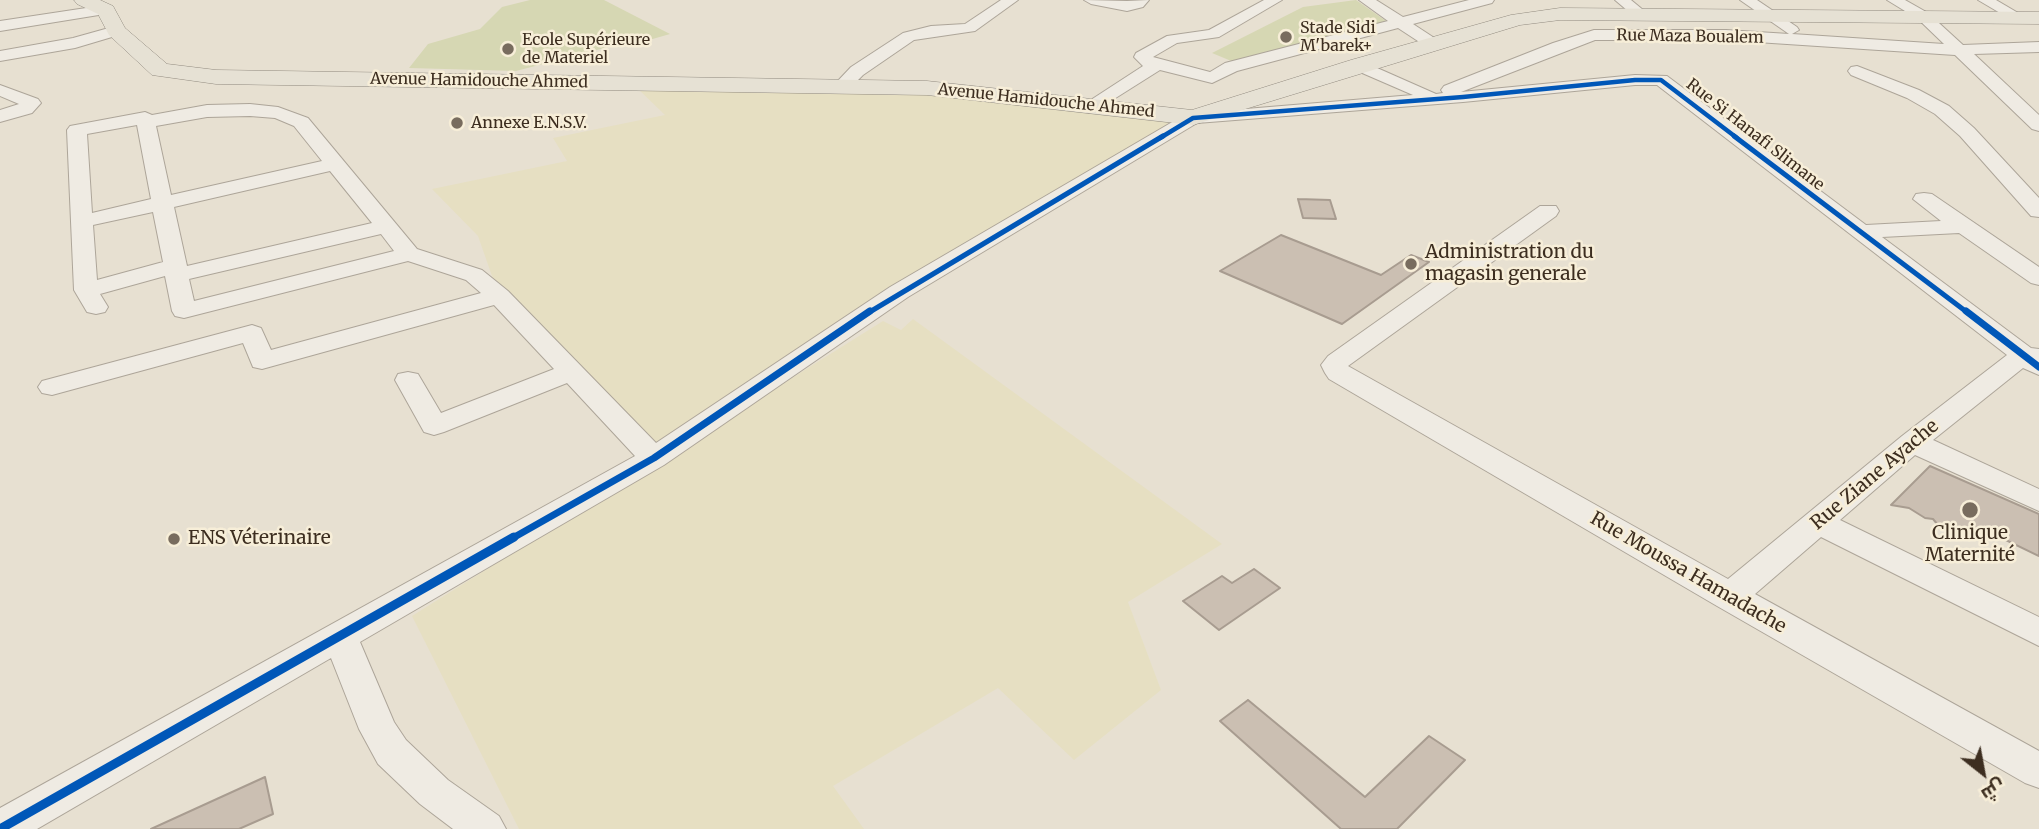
<!DOCTYPE html>
<html>
<head>
<meta charset="utf-8">
<style>
	body { margin:0 }
	#map { position:relative; width:2039px; height:829px; overflow:hidden; background:#e7e0d1; font-family:Merriweather,Cairo,serif }
	canvas { display:block }
	.north { position:absolute; left:1948px; top:738px; width:70px; height:70px; -webkit-text-stroke:5px #f7eed8; paint-order:stroke; rotate:149deg; font-size:19px; font-weight:700; line-height:28px; text-align:center; color:#3d2e20 }
	.north::after { content:''; display:block; margin:auto; width:24px; height:32px; background:#3d2e20; clip-path:polygon(50% 0,100% 100%,50% 72%,0 100%) }
</style>
</head>
<body>
<div id="map">
<canvas width="2039" height="829"></canvas>
<div class="north">ش</div>
</div>
<script>
const g = document.querySelector('canvas').getContext('2d');
g.lineJoin = 'round';
function paint(path, color) { g.fillStyle = color; g.fill(path, 'evenodd'); }
const shape = rows => new Path2D(rows.map(r => 'M' + r).join(''));
function strokePath(path, color, width, dash) { g.strokeStyle = color; g.lineWidth = width; g.lineCap = dash ? 'butt' : 'round'; g.setLineDash(dash || []); g.stroke(path); }
function write(font, color, halo, rows, align = 'center') {
  g.font = font + ' Merriweather,serif'; g.lineWidth = 5; g.setLineDash([]); g.textBaseline = 'middle'; g.strokeStyle = halo; g.fillStyle = color; for (const [text, x, y, turn = 0] of rows) {
    g.save(); g.translate(x, y); g.rotate((+turn || 0) * Math.PI / 180); g.textAlign = isNaN(turn) ? turn : align; if (halo) g.strokeText(text, 0, 0); g.fillText(text, 0, 0); g.restore();
  }
}
const farmland = shape([
	[636,87,917,91,1196,114,654,458,499,296,478,236,432,189,567,161,553,138,665,115],
	[913,319,1222,544,1128,602,1161,690,1074,760,998,688,833,786,864,829,519,829,412,616,883,321,901,330]
]);
const green = shape([
	[530,0,604,0,670,34,649,40,635,40,516,71,409,68,428,44,480,29,502,7],
	[1356,0,1386,21,1236,63,1212,53,1303,7]
]);
const building = shape([
	[1298,199,1330,200,1336,219,1303,218,1298,199],
	[1281,235,1381,275,1411,255,1429,262,1342,324,1220,271,1281,235],
	[1930,466,2039,514,2039,556,1981,528,1972,538,1965,537,1958,531,1938,525,1933,519,1925,518,1909,508,1891,505,1930,466],
	[1254,569,1280,588,1219,630,1183,601,1222,576,1232,583,1254,569],
	[1248,700,1365,797,1429,736,1465,760,1397,829,1341,829,1220,721,1248,700],
	[265,777,273,814,239,829,151,829,265,777]
]);
const minor = shape([
	[1001,0,1018,0,975,31,914,40,863,75,848,90,842,91,833,86,851,67,903,33,931,26,965,24,1001,0],
	[1084,0,1127,1,1149,0,1143,7,1127,11,1091,4,1084,0],
	[1264,0,1282,0,1219,37,1177,43,1153,57,1210,72,1225,63,1388,21,1359,0,1376,0,1403,17,1469,0,1494,0,1492,3,1413,24,1439,41,1441,44,1439,47,1427,47,1398,28,1237,71,1212,83,1160,70,1095,111,1089,113,1080,107,1143,66,1134,57,1136,53,1167,36,1209,30,1264,0],
	[1615,0,1631,0,1648,14,1640,19,1635,17,1615,0],
	[1740,0,1757,0,1797,27,1799,30,1792,34,1944,44,1918,19,1887,0,1905,0,1928,13,1963,45,2039,42,2039,52,1974,54,2039,115,2039,131,2032,129,1955,55,1726,40,1595,40,1461,92,1635,75,1667,76,1866,225,1941,221,1913,199,1916,194,1924,193,1932,194,2039,267,2039,285,2031,283,1959,233,1882,237,2031,348,2039,349,2039,375,2023,368,1933,440,2039,489,2039,511,1915,455,1840,520,2039,617,2039,646,1821,537,1755,594,2039,751,2039,788,2025,783,1717,606,1329,379,1325,373,1321,365,1328,356,1540,206,1556,206,1559,211,1556,216,1348,366,1728,579,1902,436,2007,355,1657,85,1635,85,1463,102,1197,123,908,297,664,465,360,642,394,722,406,740,448,780,499,816,506,829,453,829,420,804,378,764,359,729,331,658,37,829,0,829,0,808,635,456,567,383,444,432,434,435,424,432,395,380,398,374,408,372,418,374,441,413,554,369,494,305,262,369,253,367,243,343,52,395,42,393,38,387,42,381,252,325,261,328,271,350,481,293,466,280,408,261,184,318,175,316,172,311,165,276,100,294,108,307,105,312,96,314,87,312,74,290,67,130,70,126,145,112,152,115,207,105,250,104,278,107,308,118,417,249,482,270,508,291,656,443,890,287,1186,114,1413,95,1353,69,1350,65,1359,60,1436,94,1443,93,1441,90,1444,86,1553,43,1594,30,1726,30,1789,34,1740,0],
	[250,116,275,118,294,126,322,161,171,195,156,126,207,117,250,116],
	[137,125,151,199,92,213,87,134,137,125],
	[330,171,372,223,187,266,174,207,330,171],
	[153,212,163,262,97,280,93,225,153,212],
	[381,234,394,251,194,301,189,279,381,234],
	[1978,0,1996,0,2025,17,2022,20,2012,20,1978,0],
	[106,5,111,7,114,10,111,13,0,31,0,21,106,5],
	[116,26,124,31,122,34,75,48,0,61,0,51,73,38,116,26],
	[1857,66,1919,90,1949,106,1974,128,2039,198,2039,217,2031,216,1960,136,1935,114,1907,98,1851,75,1848,71,1851,67,1857,66],
	[0,85,38,99,41,103,32,113,0,122,0,110,19,104,0,96,0,85]
]);
const major = shape([
	[74,0,100,0,113,6,125,28,167,64,216,70,927,81,1192,110,1351,60,1511,15,1560,8,2039,12,2039,24,1560,20,1520,25,1193,125,927,95,216,84,152,75,109,35,98,14,77,4,74,0]
]);
const cyclewayFar3 = shape([
	[1160,138,1193,118,1463,97,1635,80,1661,80,1737,138]
]);
const cyclewayFar2 = shape([
	[1734,136,1968,313],
	[868,313,1163,136]
]);
const cyclewayFar1 = shape([
	[1966,311,2039,367],
	[511,539,654,458,870,311]
]);
const cycleway = shape([
	[0,829,514,537]
]);
const markers = [
	[1286,37,7,"#786c5e"],
	[508,49,7,"#786c5e"],
	[457,123,7,"#786c5e"],
	[1411,264,7,"#786c5e"],
	[1970,510,9,"#786c5e"],
	[174,539,7,"#786c5e"]
];
const farPoinames = [
	["Stade Sidi",1300,28],
	["M'barek+",1300,46],
	["Ecole Supérieure",522,40],
	["de Materiel",522,58],
	["Annexe E.N.S.V.",471,123]
];
const farStreetnames = [
	["Rue Maza Boualem",1690,37,1],
	["Avenue Hamidouche Ahmed",479,81,1],
	["Avenue Hamidouche Ahmed",1046,101,6],
	["Rue Si Hanafi Slimane",1755,135,38]
];
const poiNames = [
	["Administration du",1425,253],
	["magasin generale",1425,275],
	["Clinique",1970,534,"center"],
	["Maternité",1970,556,"center"],
	["ENS Véterinaire",188,539]
];
const streetNames = [
	["Rue Ziane Ayache",1875,475,-40],
	["Rue Moussa Hamadache",1688,573,30]
];
paint(farmland, '#e6dfc2');
paint(green, '#d6d7b3');
paint(building, '#cbbfb2');
strokePath(building, '#a89c90', 2);
strokePath(minor, '#ada599', 2);
strokePath(major, '#928b80', 1);
paint(minor, '#efebe3');
paint(major, '#e6e1d4');
strokePath(cyclewayFar3, '#0057b8', 4.5);
strokePath(cyclewayFar2, '#0057b8', 5);
strokePath(cyclewayFar1, '#0057b8', 7);
strokePath(cycleway, '#0057b8', 9);
for (const [x, y, r, color] of markers) { const dot = new Path2D(); dot.arc(x, y, r, 0, 2 * Math.PI); g.fillStyle = color; g.fill(dot); strokePath(dot, '#f7eed8', 2.5); }
write('16px', '#3d2e20', '#f7eed8', farPoinames, 'left');
write('16px', '#3d2e20', '#f7eed8', farStreetnames);
write('19px', '#3d2e20', '#f7eed8', poiNames, 'left');
write('19px', '#3d2e20', '#f7eed8', streetNames);
</script>
</body>
</html>
